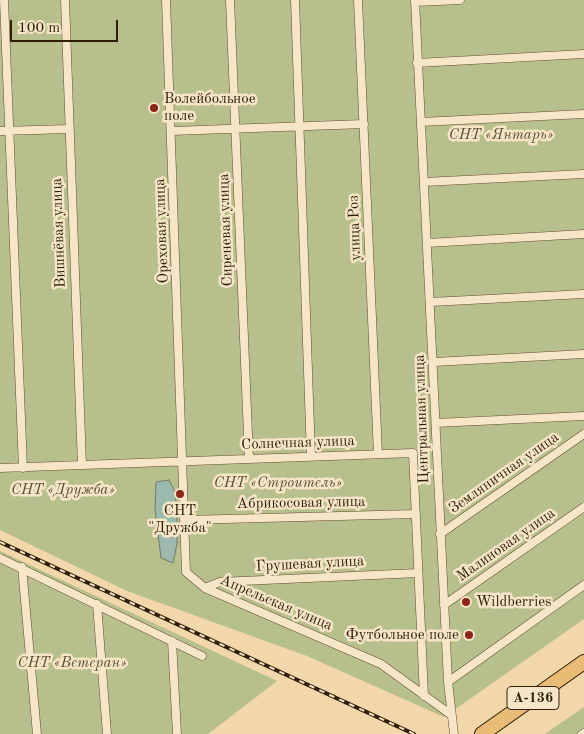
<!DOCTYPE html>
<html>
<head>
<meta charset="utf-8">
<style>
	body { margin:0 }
	#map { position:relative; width:584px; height:734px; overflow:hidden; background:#f2d7ab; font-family:"Old Standard TT",serif }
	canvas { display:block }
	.scale { position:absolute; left:10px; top:20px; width:108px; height:22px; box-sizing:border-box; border:2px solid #2f1e06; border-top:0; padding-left:6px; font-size:15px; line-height:18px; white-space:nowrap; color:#2f1e06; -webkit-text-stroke:4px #f7e5c8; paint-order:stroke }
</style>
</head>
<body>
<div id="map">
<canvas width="584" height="734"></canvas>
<div class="scale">100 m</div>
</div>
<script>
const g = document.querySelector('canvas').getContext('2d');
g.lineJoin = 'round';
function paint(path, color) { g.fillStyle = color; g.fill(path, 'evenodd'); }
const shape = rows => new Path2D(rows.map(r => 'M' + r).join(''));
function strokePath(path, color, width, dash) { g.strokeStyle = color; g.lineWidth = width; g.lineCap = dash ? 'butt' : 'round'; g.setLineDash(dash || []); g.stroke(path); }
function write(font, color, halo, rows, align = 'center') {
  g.font = font + ' "Old Standard TT",serif'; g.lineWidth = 5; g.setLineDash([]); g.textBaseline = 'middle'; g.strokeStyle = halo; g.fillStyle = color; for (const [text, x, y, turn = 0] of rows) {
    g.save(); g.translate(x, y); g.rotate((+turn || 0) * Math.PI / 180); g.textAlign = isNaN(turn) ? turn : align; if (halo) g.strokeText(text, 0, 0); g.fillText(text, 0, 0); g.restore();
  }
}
const green = shape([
	[0,0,584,0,584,619,444,717,307,656,127,591,0,530],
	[0,551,277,681,208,734,0,734],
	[584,707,584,734,545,734]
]);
const water = shape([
	[169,480,175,492,177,512,177,544,173,563,161,558,155,510,156,482,169,480]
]);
const street = shape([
	[4,0,23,468],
	[65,0,82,465],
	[166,0,186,572,205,588,381,664,450,714],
	[230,0,249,459],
	[295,0,311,456],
	[358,0,378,454],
	[415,0,448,682,454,734],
	[415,2,460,0],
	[417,63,584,54],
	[421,122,584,114],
	[0,131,69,129],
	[172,131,364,124],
	[424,182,584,174],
	[427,243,584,234],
	[431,302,584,294],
	[434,362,584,354],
	[436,423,584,416],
	[0,468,413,453,424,696],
	[186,520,416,514],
	[440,534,584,434],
	[0,558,202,656],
	[22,567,37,734],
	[205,588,220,582,418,573],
	[97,604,107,734],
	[444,605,584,507],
	[172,641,177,734],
	[448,682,584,585],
	[582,734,584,733]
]);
const highway = shape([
	[482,734,584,662]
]);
const rail = shape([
	[0,542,414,734]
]);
const markers = [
	[154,108,5,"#8f2418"],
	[180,494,5,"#8f2418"],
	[466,602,5,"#8f2418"],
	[469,635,5,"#8f2418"]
];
const shields = [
	[533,698,52]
];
const shieldNames = [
	["А-136",533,698]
];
const poiNames = [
	["Волейбольное",164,99],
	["поле",164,116],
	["СНТ",180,511,"center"],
	["\"Дружба\"",180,528,"center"],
	["Wildberries",476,602],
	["Футбольное поле",459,635,"right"]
];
const parkNames = [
	["СНТ «Янтарь»",501,135],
	["СНТ «Строитель»",278,483],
	["СНТ «Дружба»",63,490],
	["СНТ «Ветеран»",72,663]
];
const streetNames = [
	["улица Роз",355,228,-92],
	["Сиреневая улица",226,230,-92],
	["Ореховая улица",162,231,-92],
	["Вишнёвая улица",59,233,-92],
	["Центральная улица",422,419,-92],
	["Солнечная улица",298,443,-2],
	["Земляничная улица",504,473,-35],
	["Абрикосовая улица",301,503,-1],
	["Малиновая улица",506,545,-35],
	["Грушевая улица",310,564,-3],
	["Апрельская улица",276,603,23]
];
paint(green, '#b7bf8c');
paint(water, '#9bb9ac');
strokePath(water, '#707b6a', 1);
strokePath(street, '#604c2f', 9);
strokePath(highway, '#2f1e06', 16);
strokePath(street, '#f7e5c8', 8);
strokePath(highway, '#e9bc76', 14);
strokePath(rail, '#2f1e06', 4);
strokePath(rail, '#f7e5c8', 2, [5.5]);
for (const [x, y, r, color] of markers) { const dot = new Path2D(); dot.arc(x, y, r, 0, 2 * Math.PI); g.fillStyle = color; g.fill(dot); strokePath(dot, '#f7e5c8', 2); }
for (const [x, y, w] of shields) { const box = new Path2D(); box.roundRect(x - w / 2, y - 11.5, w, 23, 4); g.fillStyle = '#f7e5c8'; g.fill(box); strokePath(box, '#2f1e06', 1); }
write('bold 14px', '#2f1e06', null, shieldNames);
write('15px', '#2f1e06', '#f7e5c8', poiNames, 'left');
write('italic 15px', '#584e2e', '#f7e5c8', parkNames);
write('15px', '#2f1e06', '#f7e5c8', streetNames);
</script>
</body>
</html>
